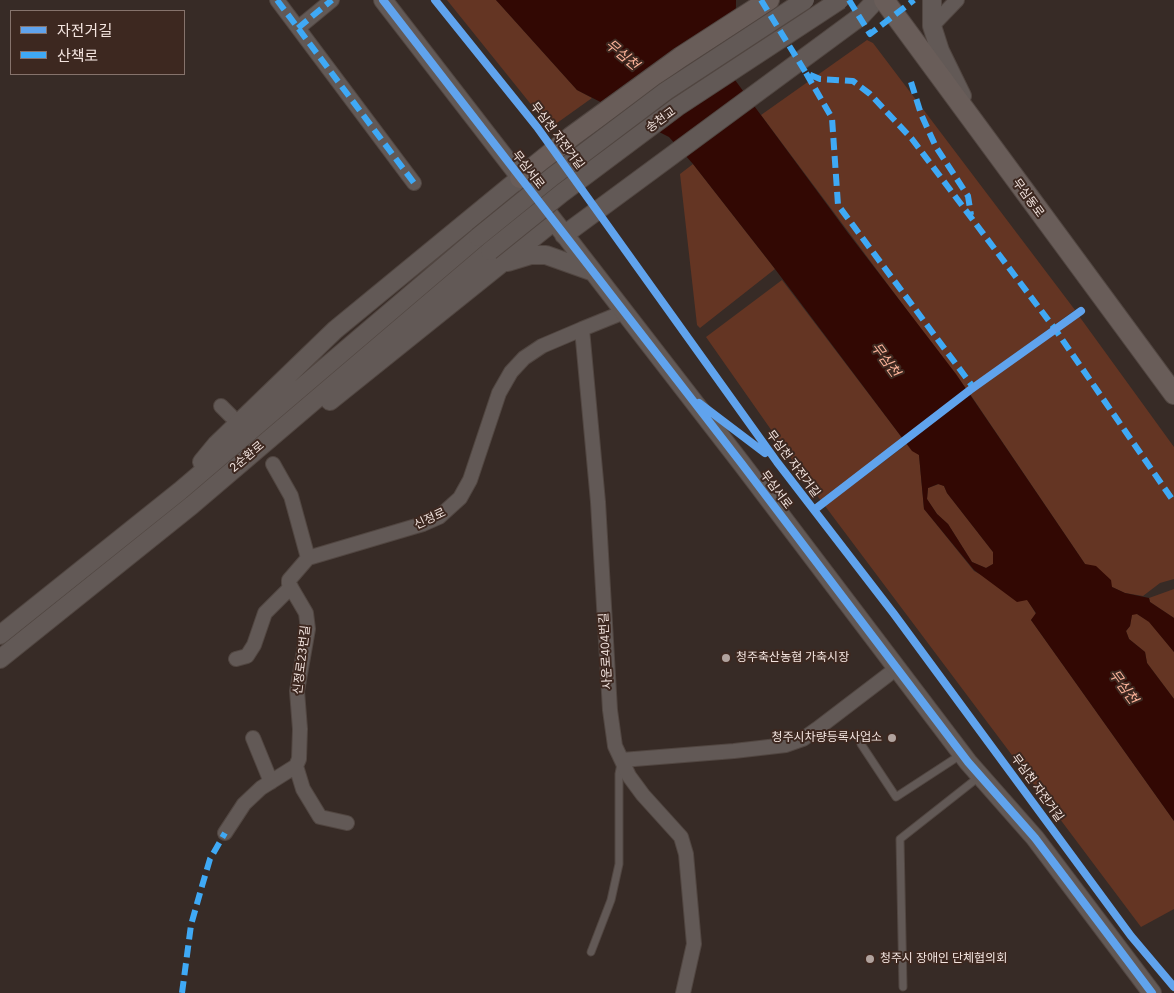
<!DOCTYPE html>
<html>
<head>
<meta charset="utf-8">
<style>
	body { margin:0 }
	#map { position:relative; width:1174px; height:993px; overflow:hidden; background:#372b26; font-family:"IBM Plex Sans","Noto Sans KR",sans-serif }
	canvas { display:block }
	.legend { position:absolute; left:10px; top:10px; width:175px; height:65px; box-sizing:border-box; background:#3d2820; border:1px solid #86736c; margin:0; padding:6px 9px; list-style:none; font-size:15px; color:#f3e4df }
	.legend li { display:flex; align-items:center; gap:10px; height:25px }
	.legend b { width:25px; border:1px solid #86736c }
</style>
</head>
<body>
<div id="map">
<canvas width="1174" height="993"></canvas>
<ul class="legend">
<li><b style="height:6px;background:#60a3ed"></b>자전거길</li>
<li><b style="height:6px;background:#3fa9f5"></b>산책로</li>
</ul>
</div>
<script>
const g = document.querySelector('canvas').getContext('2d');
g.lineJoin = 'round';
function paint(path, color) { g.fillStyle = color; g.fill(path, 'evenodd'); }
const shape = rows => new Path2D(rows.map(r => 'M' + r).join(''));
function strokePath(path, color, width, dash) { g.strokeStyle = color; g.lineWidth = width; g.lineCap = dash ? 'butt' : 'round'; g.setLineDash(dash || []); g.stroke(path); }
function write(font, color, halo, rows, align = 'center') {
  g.font = font + ' "IBM Plex Sans","Noto Sans KR",sans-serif'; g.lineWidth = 4; g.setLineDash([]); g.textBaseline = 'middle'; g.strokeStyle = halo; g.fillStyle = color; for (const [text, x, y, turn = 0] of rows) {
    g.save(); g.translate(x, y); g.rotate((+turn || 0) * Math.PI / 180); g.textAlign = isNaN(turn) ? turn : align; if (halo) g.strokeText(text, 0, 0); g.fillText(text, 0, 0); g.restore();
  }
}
const green = shape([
	[447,0,496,0,577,90,592,98,550,128],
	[867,40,873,43,1075,310,966,389,761,115],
	[693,164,775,269,700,328,697,325,680,174],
	[782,280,903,439,821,501,706,337],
	[1079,316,1174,447,1174,579,1160,583,1143,596,1125,593,1112,587,1085,564,970,394],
	[907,444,919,455,924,509,974,571,1027,599,1036,614,1031,620,1174,821,1174,909,1141,927,825,506],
	[939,484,944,486,947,493,993,552,993,564,986,568,972,562,948,524,937,514,927,499,928,488],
	[1174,589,1174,618,1150,602,1149,598],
	[1132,614,1137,614,1149,621,1174,652,1174,699,1147,663,1145,652,1129,639,1126,631,1130,626]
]);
const water = shape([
	[496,0,736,0,735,80,848,233,956,374,1085,564,1096,566,1111,580,1112,587,1125,593,1149,598,1150,602,1174,618,1174,652,1149,622,1137,614,1132,615,1130,626,1126,631,1129,639,1145,652,1147,663,1174,699,1174,821,1031,620,1036,613,1027,600,1017,602,974,570,924,509,919,455,912,451,772,265,693,164,669,137,577,90],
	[938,484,944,486,947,493,993,552,993,564,986,568,972,562,948,524,937,514,927,499,928,488]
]);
const service = shape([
	[861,744,896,797,962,754],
	[591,952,611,900,619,864,619,774,621,764],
	[903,987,900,839,980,776]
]);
const minor = shape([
	[277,0,414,183],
	[932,26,957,0],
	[298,28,332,0],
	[624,312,582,329,598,502,610,710,615,746,629,776,643,795,681,837,686,854,694,944,683,993],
	[221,406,231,416],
	[273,464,291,496,308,558,423,524,439,517,460,498,470,480,499,393,511,372,524,358,542,346,582,329],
	[236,659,247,656,254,645,265,613,291,587],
	[253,738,271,782],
	[622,760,734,751,786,745,803,739,817,729,897,668],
	[296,766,303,789,320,817,347,823],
	[225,833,244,804,261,788,296,766,299,759,300,729,297,691,308,629,306,613,289,584,289,580,308,558]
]);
const tertiary = shape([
	[383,0,742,464,968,762,1035,838,1152,993],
	[932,0,932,26,940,51,962,96],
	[564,235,861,16,876,0],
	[508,262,531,255,546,255,591,271],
	[330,401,553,222],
	[202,462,216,445,335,330,520,178],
	[0,635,180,491,478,237],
	[0,659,192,505,490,251]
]);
const secondary = shape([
	[884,0,1174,394],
	[520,178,571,137,681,57,769,0]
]);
const tertiaryBridge = shape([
	[478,237,552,177,666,91,805,0],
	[490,251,562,193,677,107,840,0]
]);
const quiet = shape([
	[277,0,414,183],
	[761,0,806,73,820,79,853,81,870,94,912,139,1055,329,1174,502],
	[849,0,870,34,914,0],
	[298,28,332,0],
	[806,73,832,118,838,205,973,387],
	[911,82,921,114,936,147,968,196,971,215],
	[182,993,191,925,202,886,210,859,225,833]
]);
const cycleway = shape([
	[383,0,742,464,968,762,1035,838,1152,993],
	[435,0,537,127,777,462,894,614,1131,936,1174,987],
	[699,403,765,453],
	[814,510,970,390,1081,311]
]);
const markers = [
	[726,658,5,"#b1a39e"],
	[892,738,5,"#b1a39e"],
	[870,959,5,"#b1a39e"]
];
const streetNames = [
	["송천교",661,120,-36],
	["무심천 자전거길",557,136,53],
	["무심서로",528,170,52],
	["무심동로",1028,198,54],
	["2순환로",247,457,-40],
	["무심천 자전거길",793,464,53],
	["무심서로",776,490,53],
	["신정로",430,519,-25],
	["사운로404번길",606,651,-93],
	["신정로23번길",302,660,-83],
	["무심천 자전거길",1037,788,54]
];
const poiNames = [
	["청주축산농협 가축시장",736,658],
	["청주시차량등록사업소",882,738,"right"],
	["청주시 장애인 단체협의회",880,959]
];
const waterNames = [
	["무심천",622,55,40],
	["무심천",885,360,54],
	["무심천",1123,687,54]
];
paint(green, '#643523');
paint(water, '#320803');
strokePath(service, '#514641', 9);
strokePath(minor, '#514641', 16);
strokePath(tertiary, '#514641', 20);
strokePath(secondary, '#514641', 22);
strokePath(service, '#625956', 7);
strokePath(minor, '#625956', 14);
strokePath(tertiary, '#625956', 18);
strokePath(secondary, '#695d59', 20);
strokePath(tertiaryBridge, '#514641', 20, []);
strokePath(tertiaryBridge, '#625956', 18);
strokePath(quiet, '#3fa9f5', 6, [12, 6]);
strokePath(cycleway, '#60a3ed', 8);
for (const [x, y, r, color] of markers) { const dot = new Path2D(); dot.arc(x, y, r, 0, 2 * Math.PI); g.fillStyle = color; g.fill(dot); strokePath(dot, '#3d2820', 2); }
write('12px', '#f3e4df', '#3d2820', streetNames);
write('12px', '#f3e4df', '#3d2820', poiNames, 'left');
write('italic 14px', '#fcb39a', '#3d2820', waterNames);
</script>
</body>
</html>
